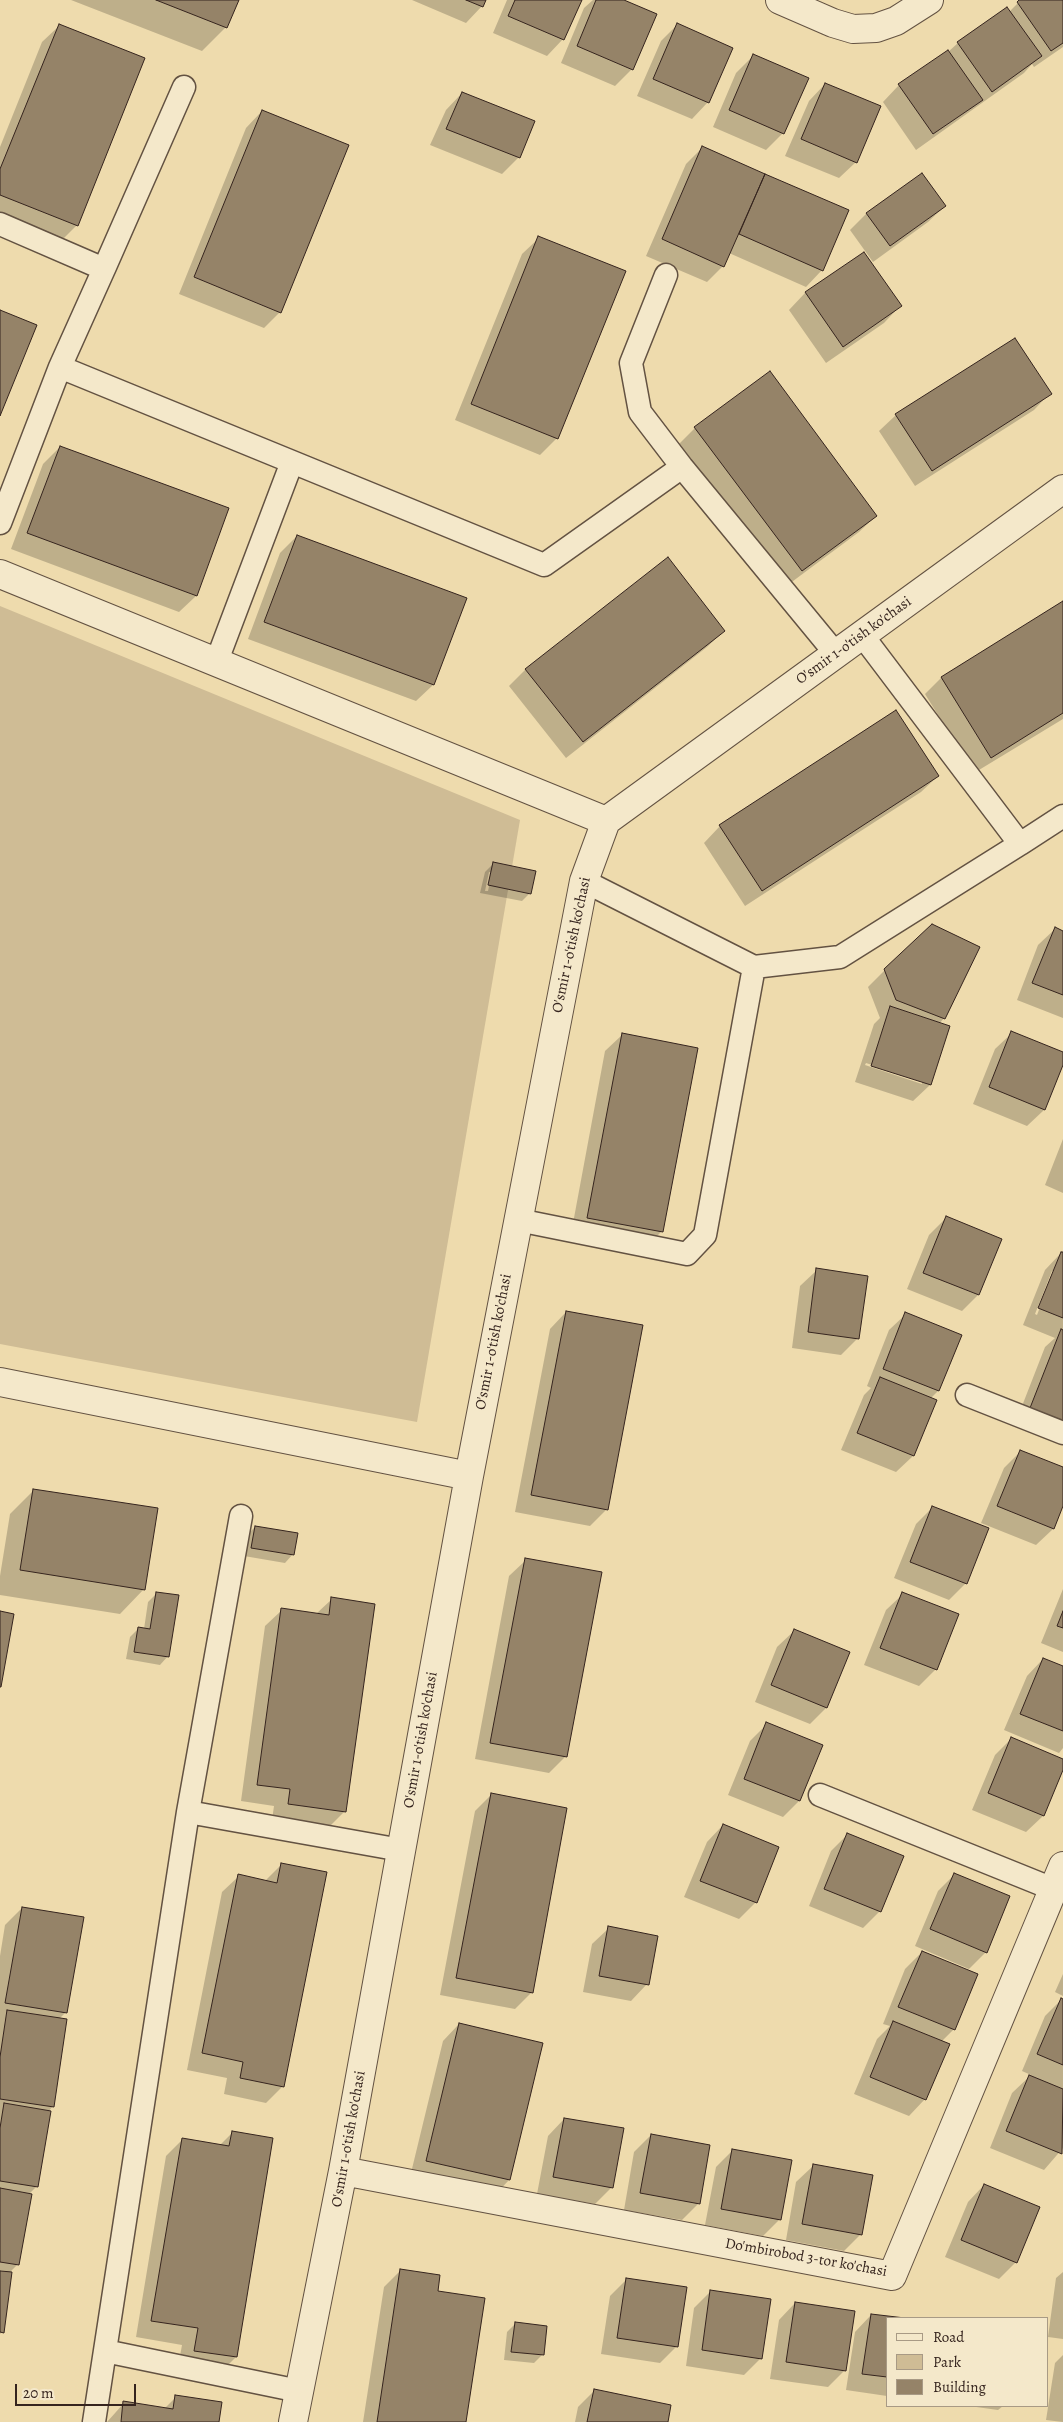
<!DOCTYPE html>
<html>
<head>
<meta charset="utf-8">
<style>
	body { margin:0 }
	#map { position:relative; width:1063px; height:2422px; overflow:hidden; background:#eedbad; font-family:Alegreya,serif }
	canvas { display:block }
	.legend { position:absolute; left:886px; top:2317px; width:162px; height:90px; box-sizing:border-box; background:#f4e8ca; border:1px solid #a89a85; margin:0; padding:6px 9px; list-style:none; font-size:15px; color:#35241e }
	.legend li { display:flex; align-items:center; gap:10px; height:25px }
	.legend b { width:25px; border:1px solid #a89a85 }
	.scale { position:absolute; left:15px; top:2384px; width:121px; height:22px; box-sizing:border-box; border:2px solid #35241e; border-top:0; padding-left:6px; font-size:15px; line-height:18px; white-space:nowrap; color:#35241e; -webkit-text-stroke:4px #f4e8ca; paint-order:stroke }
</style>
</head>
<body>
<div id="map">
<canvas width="1063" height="2422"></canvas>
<ul class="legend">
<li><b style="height:6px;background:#f4e8ca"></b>Road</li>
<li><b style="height:14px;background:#cfbc95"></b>Park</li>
<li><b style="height:14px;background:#958368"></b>Building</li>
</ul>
<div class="scale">20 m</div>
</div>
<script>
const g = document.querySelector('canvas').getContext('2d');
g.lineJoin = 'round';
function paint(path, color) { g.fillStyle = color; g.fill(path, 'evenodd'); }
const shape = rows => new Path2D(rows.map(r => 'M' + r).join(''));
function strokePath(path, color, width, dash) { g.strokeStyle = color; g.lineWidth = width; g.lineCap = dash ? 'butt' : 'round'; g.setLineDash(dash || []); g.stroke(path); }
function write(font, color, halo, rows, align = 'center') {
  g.font = font + ' Alegreya,serif'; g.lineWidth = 5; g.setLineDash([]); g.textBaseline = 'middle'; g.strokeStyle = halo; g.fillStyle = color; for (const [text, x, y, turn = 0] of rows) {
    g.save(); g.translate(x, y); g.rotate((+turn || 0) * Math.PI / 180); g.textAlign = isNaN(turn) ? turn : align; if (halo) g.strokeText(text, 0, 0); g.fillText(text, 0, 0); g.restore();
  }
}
const green = shape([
	[0,606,520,820,417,1422,0,1344]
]);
const shadow = shape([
	[71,0,238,0,226,27,202,51],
	[412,0,485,0,482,6,466,23],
	[507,0,580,0,563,39,547,56,493,33],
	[593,0,621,0,632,69,615,86,561,63,584,8],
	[1021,0,1063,0,1063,47,1034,67,1032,64,1024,73,916,150,883,102,899,85,948,52,958,43,1009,12],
	[677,25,708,102,692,119,637,96,661,41],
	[59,26,77,225,60,242,0,218,0,147,42,42],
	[753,56,783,133,766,150,713,127,736,73],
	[825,84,856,162,839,178,785,156,809,101],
	[462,93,533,122,518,158,502,174,430,145,446,110],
	[262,111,280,312,264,328,179,294,246,128],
	[702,148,848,211,822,270,806,287,729,253,723,266,707,282,646,256,686,164],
	[945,206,928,222,873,262,850,230,867,213],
	[539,238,557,438,540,455,455,420,522,254],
	[864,253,900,306,884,323,826,363,789,310,805,293],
	[1050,393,1034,410,915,486,879,431,896,415],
	[695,428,876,516,859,532,785,587,679,444],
	[60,447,228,509,196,596,179,612,11,549,43,464],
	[297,536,465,599,433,685,416,701,248,639,280,553],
	[1063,602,1063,719,974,773,925,694,941,678],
	[724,631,707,647,566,758,509,686,526,669],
	[938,776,921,792,745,906,704,843,720,826],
	[493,864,530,893,522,901,480,893,485,872],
	[489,872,492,872,488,891,485,891],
	[1055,929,1063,932,1063,1018,1017,1000,1038,945],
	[885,970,944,1018,939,1024,949,1027,930,1085,913,1101,855,1082,874,1024,880,1018,868,987],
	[866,1063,922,1081,922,1084,865,1065],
	[1012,1033,1063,1053,1063,1062,1044,1110,1027,1126,973,1104,995,1049],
	[622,1035,662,1231,645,1248,571,1234,605,1051],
	[1063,1139,1063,1193,1045,1185],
	[946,1218,1001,1240,978,1295,962,1311,907,1289,929,1235],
	[1061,1253,1063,1254,1063,1441,1015,1424,1045,1347,1055,1338,1023,1325,1045,1270],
	[1052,1271,1054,1271,1037,1315,1035,1314],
	[817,1270,866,1277,857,1339,841,1355,792,1348,800,1286],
	[566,1312,607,1509,590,1526,515,1512,550,1329],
	[906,1314,960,1336,938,1391,930,1399,935,1401,913,1456,896,1472,841,1450,864,1395,871,1388,867,1386,889,1330],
	[1020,1452,1063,1468,1063,1503,1053,1529,1036,1545,981,1523,1004,1468],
	[34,1490,144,1589,120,1614,0,1595,0,1576,10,1514],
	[933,1507,966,1583,949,1600,894,1578,916,1524],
	[255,1527,293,1554,285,1563,244,1556,247,1535],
	[526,1560,566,1756,549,1773,475,1759,509,1576],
	[1063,1589,1063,1652,1041,1643],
	[157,1593,168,1656,160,1665,126,1659,130,1637,138,1629,144,1629,148,1602],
	[903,1594,957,1615,935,1670,919,1686,864,1665,886,1610],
	[332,1599,345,1811,328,1828,272,1820,274,1806,241,1801,265,1626,282,1610,316,1614],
	[794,1631,826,1708,810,1724,755,1702,777,1647],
	[1043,1659,1063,1667,1063,1748,1059,1753,1004,1730,1027,1676],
	[767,1724,821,1746,799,1801,783,1817,728,1795,750,1741],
	[1011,1739,1063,1760,1063,1767,1043,1816,1026,1832,972,1810,995,1755],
	[491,1795,532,1992,515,2009,440,1995,475,1811],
	[723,1825,756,1902,739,1919,684,1897,707,1842],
	[848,1834,880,1911,863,1928,809,1906,831,1851],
	[282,1864,283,2086,266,2103,224,2094,227,2078,187,2070,222,1892,239,1876,265,1881],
	[954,1875,986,1952,969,1969,915,1946,938,1891],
	[22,1908,66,2012,59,2019,53,2106,48,2112,37,2186,28,2195,18,2264,9,2273,2,2332,0,2334,0,1956,5,1925],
	[609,1928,647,1984,631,2001,583,1992,592,1944],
	[922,1952,954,2029,941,2042,925,2099,909,2116,854,2094,877,2039,890,2026,883,2024,905,1969],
	[1063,1974,1063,1996,1055,1992],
	[1061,2000,1063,2000,1063,2148,1044,2170,990,2148,1012,2093,1031,2075,1022,2071,1045,2016],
	[459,2024,542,2044,509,2180,493,2197,410,2177,443,2041],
	[564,2119,612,2187,595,2204,537,2194,548,2136],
	[232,2133,272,2139,236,2357,219,2374,178,2367,182,2345,136,2337,166,2156,183,2139,219,2146],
	[651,2135,698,2204,682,2220,624,2210,634,2152],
	[733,2150,780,2219,763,2236,705,2225,716,2167],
	[813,2166,861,2234,844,2251,786,2240,796,2182],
	[984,2185,1016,2262,999,2279,945,2257,968,2202],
	[401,2270,437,2292,465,2422,363,2422,384,2287],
	[1063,2272,1063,2339,1048,2337,1056,2278],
	[627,2279,677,2346,660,2363,601,2354,610,2296],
	[711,2291,761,2358,744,2375,686,2366,694,2308],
	[795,2303,845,2370,828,2387,770,2379,779,2320],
	[871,2315,896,2318,887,2318,887,2396,846,2390,855,2332],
	[515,2324,545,2327,542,2355,534,2363,504,2360,507,2332],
	[1063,2355,1063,2422,1046,2420,1055,2363],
	[594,2391,667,2422,575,2422,578,2407],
	[176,2397,218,2422,107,2422,124,2403,164,2409],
	[969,2406,1003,2406,998,2410]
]);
const building = shape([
	[156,0,239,0,227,28,156,0],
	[466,0,486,0,483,7,466,0],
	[515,0,582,0,564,40,508,16,515,0],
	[596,0,624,0,657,14,633,70,577,46,596,0],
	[1019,0,1063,0,1063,43,1051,51,1017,2,1019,0],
	[1007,7,1042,56,992,92,957,42,1007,7],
	[677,23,733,48,709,103,653,79,677,23],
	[59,24,145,58,78,226,0,195,0,169,59,24],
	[948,50,983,100,933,134,898,84,948,50],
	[753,54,809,78,784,134,729,110,753,54],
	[825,83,881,106,857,163,801,139,825,83],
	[462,92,535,121,520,158,446,129,462,92],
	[262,110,349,145,281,313,194,277,262,110],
	[702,146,765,174,724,267,662,239,702,146],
	[922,173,946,206,890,246,866,213,922,173],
	[765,174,849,210,823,271,739,234,765,174],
	[538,236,626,271,558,439,471,404,538,236],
	[864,252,902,306,843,347,805,292,864,252],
	[0,310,37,325,0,416,0,310],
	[1015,338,1052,394,932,471,895,414,1015,338],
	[770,371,877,516,802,571,694,427,770,371],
	[60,446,229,508,197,596,27,533,60,446],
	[297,535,467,598,434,685,264,622,297,535],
	[668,557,725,631,583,742,525,669,668,557],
	[1063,601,1063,713,991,758,941,677,1063,601],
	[896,710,939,776,762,891,719,825,896,710],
	[493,862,536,871,531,894,488,885,493,862],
	[932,924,980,947,945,1019,896,1000,884,969,932,924],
	[1055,927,1063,931,1063,995,1032,983,1055,927],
	[890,1006,950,1026,931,1085,871,1066,890,1006],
	[1011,1031,1063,1052,1063,1065,1045,1110,989,1087,1011,1031],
	[622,1033,698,1048,663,1232,587,1218,622,1033],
	[946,1216,1002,1239,979,1295,923,1273,946,1216],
	[1061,1252,1063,1252,1063,1318,1038,1308,1061,1252],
	[816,1268,868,1276,859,1339,808,1332,816,1268],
	[566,1311,643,1325,608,1510,531,1495,566,1311],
	[905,1312,962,1335,939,1391,883,1369,905,1312],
	[1061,1329,1063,1330,1063,1421,1030,1408,1061,1329],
	[880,1377,937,1400,914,1456,857,1433,880,1377],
	[1020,1450,1063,1467,1063,1506,1054,1529,997,1506,1020,1450],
	[33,1489,158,1508,145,1590,20,1570,33,1489],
	[932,1506,989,1528,967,1584,910,1562,932,1506],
	[255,1526,298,1533,294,1555,251,1548,255,1526],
	[525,1558,602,1572,567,1757,490,1743,525,1558],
	[156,1592,179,1595,169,1657,134,1652,138,1627,150,1629,156,1592],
	[902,1592,959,1614,937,1670,880,1648,902,1592],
	[331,1597,375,1604,346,1812,288,1804,290,1789,257,1785,281,1608,329,1615,331,1597],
	[0,1611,14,1614,1,1687,0,1687,0,1611],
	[1063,1611,1063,1628,1057,1626,1063,1611],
	[794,1629,850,1652,827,1708,771,1685,794,1629],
	[1043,1658,1063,1666,1063,1731,1020,1714,1043,1658],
	[766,1722,823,1745,800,1801,744,1779,766,1722],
	[1011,1737,1063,1759,1063,1770,1044,1816,988,1793,1011,1737],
	[491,1793,567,1808,533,1993,456,1978,491,1793],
	[723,1824,779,1847,757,1903,700,1881,723,1824],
	[847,1833,904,1856,881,1912,824,1889,847,1833],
	[281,1863,327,1872,284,2087,240,2078,243,2062,202,2053,238,1874,277,1883,281,1863],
	[954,1873,1010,1896,987,1953,930,1929,954,1873],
	[22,1907,84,1917,67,2013,5,2003,22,1907],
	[608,1926,658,1936,649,1985,599,1976,608,1926],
	[922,1951,978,1974,955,2030,898,2007,922,1951],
	[1061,1998,1063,1999,1063,2065,1037,2054,1061,1998],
	[7,2010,67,2019,54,2107,0,2099,0,2057,7,2010],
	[893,2021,950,2044,926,2100,870,2077,893,2021],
	[459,2023,543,2043,510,2180,426,2161,459,2023],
	[1029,2075,1063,2089,1062,2154,1006,2131,1029,2075],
	[4,2103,51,2111,38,2187,0,2181,0,2128,4,2103],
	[564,2118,624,2128,613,2188,553,2177,564,2118],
	[232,2131,273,2138,237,2357,194,2351,198,2328,151,2321,182,2138,229,2146,232,2131],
	[651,2134,710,2145,700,2204,640,2193,651,2134],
	[732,2149,792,2160,781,2220,721,2209,732,2149],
	[813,2164,873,2175,862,2235,802,2224,813,2164],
	[984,2184,1040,2207,1017,2263,961,2240,984,2184],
	[0,2188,32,2194,19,2265,0,2262,0,2188],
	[400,2269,440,2275,438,2291,485,2298,466,2422,377,2422,400,2269],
	[0,2271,12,2272,4,2333,0,2332,0,2271],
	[626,2278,687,2287,678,2347,617,2338,626,2278],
	[710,2290,771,2299,762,2359,702,2350,710,2290],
	[795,2302,855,2311,846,2371,786,2362,795,2302],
	[871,2314,905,2318,887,2318,887,2377,862,2374,871,2314],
	[515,2322,547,2326,544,2355,511,2352,515,2322],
	[594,2389,671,2405,668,2422,587,2422,594,2389],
	[175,2395,222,2402,219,2422,121,2422,123,2401,173,2409,175,2395]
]);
const service = shape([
	[0,224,104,269,60,367,544,565,682,467],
	[104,269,184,87],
	[666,275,631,363,640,412,682,467,836,654],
	[0,523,60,367],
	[862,635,1020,844,1063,816],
	[216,663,292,462],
	[584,881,754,967,840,957,1020,844],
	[518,1220,687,1254,705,1235,754,967],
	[967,1395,1063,1433],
	[241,1516,188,1812,401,1850],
	[820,1795,1053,1889],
	[105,2351,299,2391],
	[94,2422,188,1812]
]);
const minor = shape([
	[780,0,833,23,853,29,876,28,896,21,929,0],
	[0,574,606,821],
	[0,1382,469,1476],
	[343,2171,892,2276,1063,1866],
	[293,2422,343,2171,469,1476,584,881,606,821,1063,489]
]);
const streetNames = [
	["O'smir 1-o'tish ko'chasi",854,641,-36],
	["O'smir 1-o'tish ko'chasi",572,945,-78],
	["O'smir 1-o'tish ko'chasi",494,1342,-79],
	["O'smir 1-o'tish ko'chasi",421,1740,-80],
	["O'smir 1-o'tish ko'chasi",349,2139,-80],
	["Do'mbirobod 3-tor ko'chasi",806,2258,10]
];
paint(green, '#cfbc95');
paint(shadow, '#0003');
paint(building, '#958368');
strokePath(building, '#35241e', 1);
strokePath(service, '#635242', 25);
strokePath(minor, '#635242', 30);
strokePath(service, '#f4e8ca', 22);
strokePath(minor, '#f4e8ca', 28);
write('15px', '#35241e', '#f4e8ca', streetNames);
</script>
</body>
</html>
